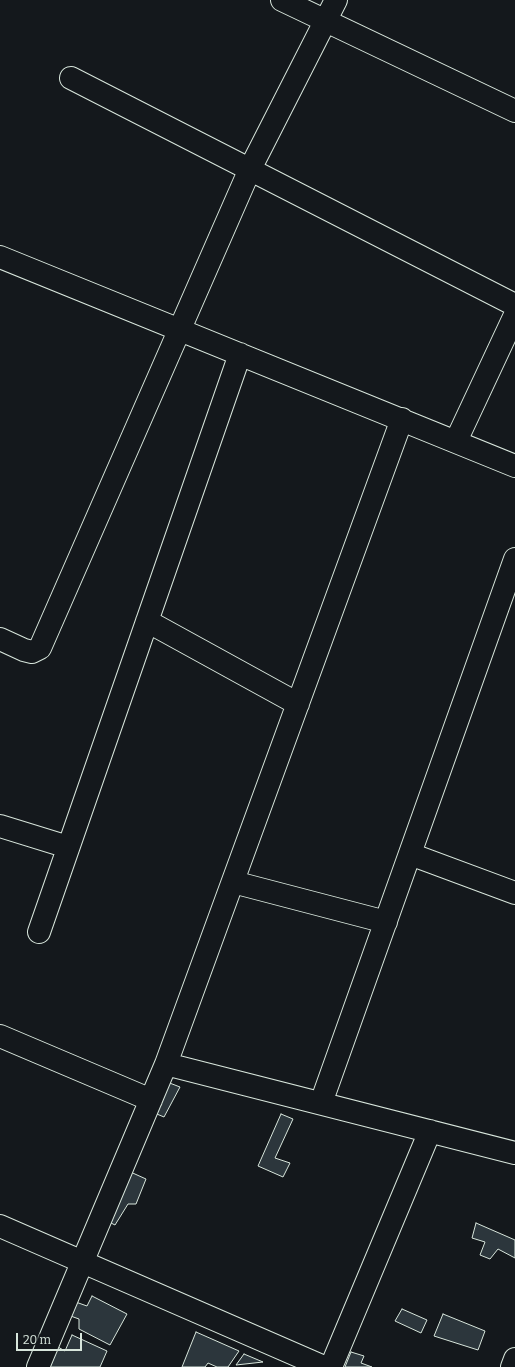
<!DOCTYPE html>
<html>
<head>
<meta charset="utf-8">
<style>
	body { margin:0 }
	#map { position:relative; width:515px; height:1367px; overflow:hidden; background:#14181c; font-family:Bitter,serif }
	canvas { display:block }
	.scale { position:absolute; left:16px; top:1333px; width:66px; height:18px; box-sizing:border-box; border:2px solid #d8e6dc; border-top:0; padding-left:5px; font-size:12px; line-height:14px; white-space:nowrap; color:#d8e6dc; -webkit-text-stroke:3px #14181c; paint-order:stroke }
</style>
</head>
<body>
<div id="map">
<canvas width="515" height="1367"></canvas>
<div class="scale">20 m</div>
</div>
<script>
const g = document.querySelector('canvas').getContext('2d');
g.lineJoin = 'round';
function paint(path, color) { g.fillStyle = color; g.fill(path, 'evenodd'); }
const shape = rows => new Path2D(rows.map(r => 'M' + r).join(''));
function strokePath(path, color, width, dash) { g.strokeStyle = color; g.lineWidth = width; g.lineCap = dash ? 'butt' : 'round'; g.setLineDash(dash || []); g.stroke(path); }
const building = shape([
	[167,1082,180,1087,164,1117,152,1112,167,1082],
	[281,1114,293,1119,275,1158,290,1163,283,1177,258,1166,281,1114],
	[126,1170,146,1179,136,1204,128,1204,115,1225,105,1220,126,1170],
	[476,1223,515,1240,515,1258,498,1249,490,1259,480,1255,485,1242,472,1238,476,1223],
	[92,1296,127,1314,110,1345,79,1329,79,1319,65,1314,70,1300,87,1306,92,1296],
	[402,1309,427,1320,421,1333,395,1321,402,1309],
	[443,1314,485,1331,478,1350,434,1336,443,1314],
	[196,1332,239,1351,228,1367,217,1367,208,1363,205,1367,182,1367,196,1332],
	[72,1335,107,1351,100,1367,50,1367,58,1347,65,1351,72,1335],
	[351,1352,364,1356,361,1363,372,1367,345,1367,351,1352],
	[244,1354,263,1362,236,1365,244,1354]
]);
const minor = shape([
	[282,0,515,111],
	[71,78,515,305],
	[0,257,515,466],
	[456,441,515,315],
	[147,621,298,704],
	[0,639,24,650,32,652,40,648,250,169,336,0],
	[0,826,68,847],
	[410,854,515,893],
	[233,882,386,922],
	[39,932,240,354],
	[0,1036,151,1100],
	[166,1064,515,1153],
	[321,1103,515,559],
	[0,1226,324,1367],
	[38,1367,166,1064,402,419],
	[331,1367,430,1131],
	[512,1367,515,1359]
]);
paint(building, '#2c363c');
strokePath(building, '#d8e6dc', 1);
strokePath(minor, '#d8e6dc', 24);
strokePath(minor, '#14181c', 22);
</script>
</body>
</html>
